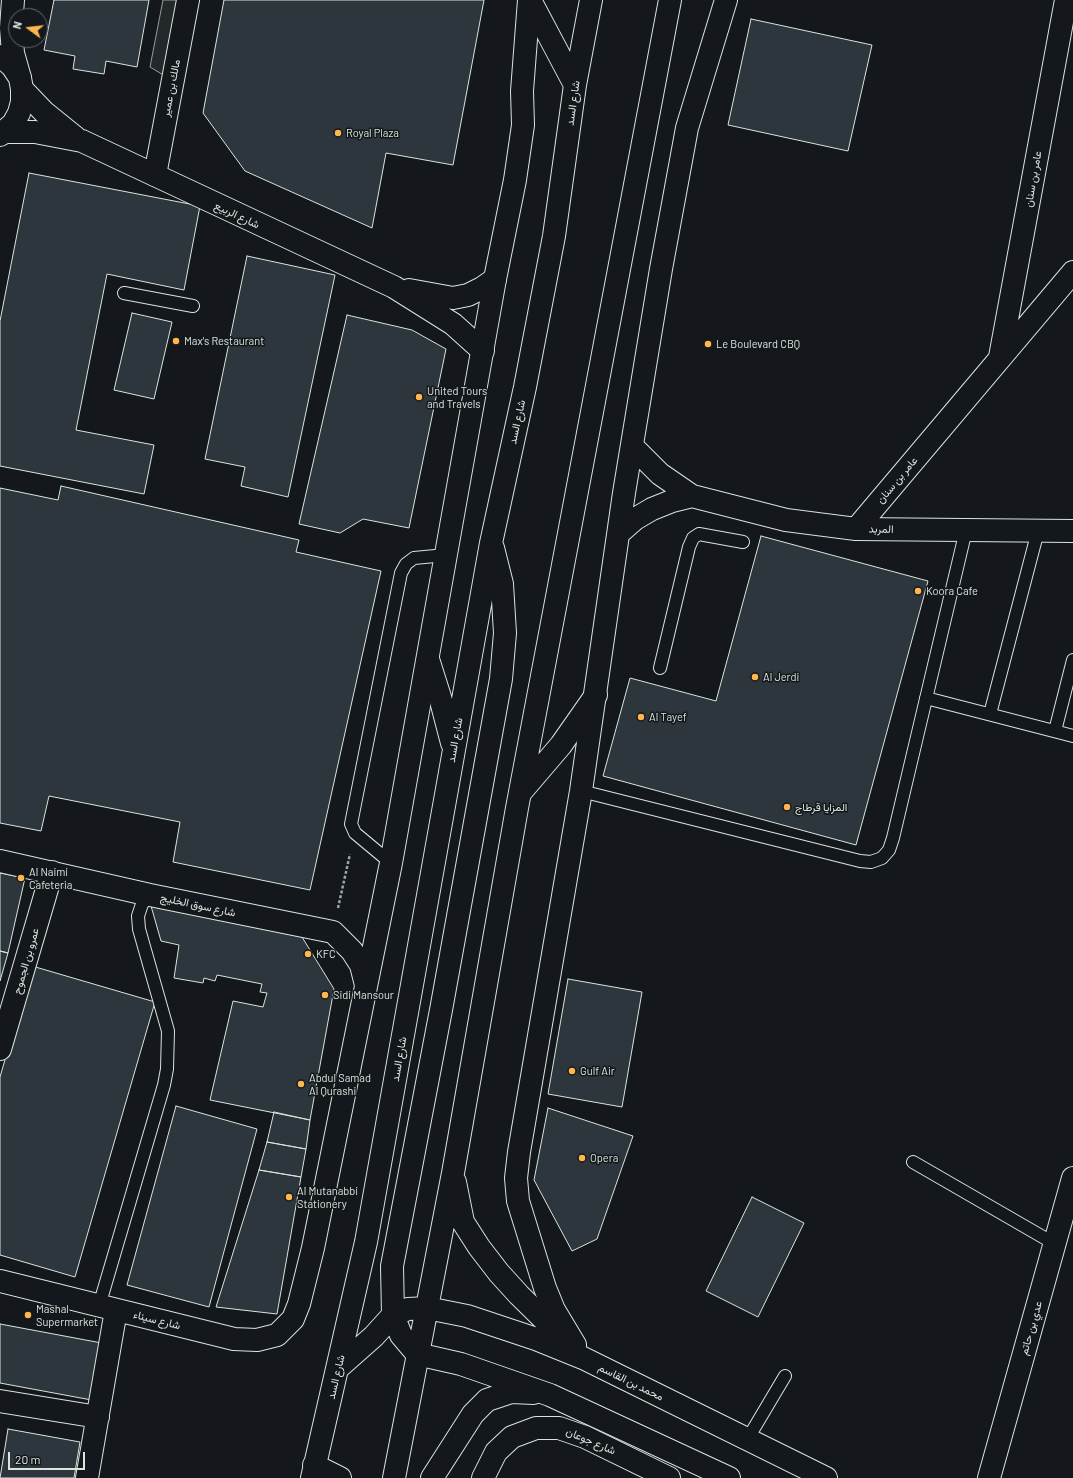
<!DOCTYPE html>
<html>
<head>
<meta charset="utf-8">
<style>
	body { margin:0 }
	#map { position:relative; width:1073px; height:1478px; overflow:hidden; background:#14181c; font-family:Barlow,sans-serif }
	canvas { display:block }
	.north { position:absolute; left:8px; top:8px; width:40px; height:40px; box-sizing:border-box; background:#14181c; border:1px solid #626a69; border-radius:50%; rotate:285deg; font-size:11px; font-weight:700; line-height:16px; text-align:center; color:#d8e6dc }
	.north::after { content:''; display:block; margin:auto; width:14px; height:18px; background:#ffb74d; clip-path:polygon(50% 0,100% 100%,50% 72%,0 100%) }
	.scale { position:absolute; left:8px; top:1452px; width:77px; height:18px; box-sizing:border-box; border:2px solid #d8e6dc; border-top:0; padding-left:5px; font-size:12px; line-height:14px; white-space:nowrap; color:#d8e6dc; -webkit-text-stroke:3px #14181c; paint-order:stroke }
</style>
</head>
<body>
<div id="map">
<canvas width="1073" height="1478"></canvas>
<div class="north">N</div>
<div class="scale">20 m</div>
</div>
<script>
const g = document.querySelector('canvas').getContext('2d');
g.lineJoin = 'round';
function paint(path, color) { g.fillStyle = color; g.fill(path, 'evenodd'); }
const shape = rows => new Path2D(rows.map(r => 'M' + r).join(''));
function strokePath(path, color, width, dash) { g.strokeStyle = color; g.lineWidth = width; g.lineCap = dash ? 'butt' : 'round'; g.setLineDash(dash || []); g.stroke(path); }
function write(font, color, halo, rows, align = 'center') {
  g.font = font + ' Barlow,Vazirmatn,sans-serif'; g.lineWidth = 3; g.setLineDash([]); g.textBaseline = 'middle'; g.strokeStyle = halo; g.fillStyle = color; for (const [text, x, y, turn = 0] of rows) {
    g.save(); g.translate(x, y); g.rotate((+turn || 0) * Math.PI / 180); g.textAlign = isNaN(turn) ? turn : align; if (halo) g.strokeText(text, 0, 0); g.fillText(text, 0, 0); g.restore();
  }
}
const parking = shape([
	[163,0,187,0,170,79,150,67,163,0]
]);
const building = shape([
	[54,0,149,0,137,67,106,61,104,74,73,69,75,56,44,50,54,0],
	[224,0,484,0,453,165,386,153,372,228,245,171,203,113,224,0],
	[751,19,872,45,848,151,728,125,751,19],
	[29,173,200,206,184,290,107,274,76,430,154,445,144,494,0,466,0,321,29,173],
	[247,256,335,275,288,497,241,486,245,467,205,459,247,256],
	[132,313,172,322,154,399,114,390,132,313],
	[347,315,412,330,446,349,409,528,363,519,340,533,299,524,347,315],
	[61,486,299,540,296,552,381,571,310,890,173,862,180,822,49,796,41,831,0,823,0,488,58,500,61,486],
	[761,536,928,581,856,845,603,776,630,678,716,701,761,536],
	[0,873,25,878,8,953,0,951,0,873],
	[151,906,302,937,334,989,310,1120,210,1100,233,1001,263,1007,267,993,260,992,262,984,217,975,215,981,204,978,203,983,174,978,179,945,161,941,151,906],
	[0,951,8,953,0,981,0,951],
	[32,966,155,1002,75,1277,0,1255,0,1077,32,966],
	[568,979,642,992,622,1107,548,1094,568,979],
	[176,1106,257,1129,209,1307,127,1285,176,1106],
	[548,1108,633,1136,597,1239,572,1251,534,1180,548,1108],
	[274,1112,310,1120,306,1149,267,1142,274,1112],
	[267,1142,306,1149,301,1177,259,1170,267,1142],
	[259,1170,301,1177,277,1314,216,1307,259,1170],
	[752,1197,804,1223,758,1317,706,1291,752,1197],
	[0,1324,107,1344,97,1401,0,1383,0,1324],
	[8,1429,80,1442,74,1478,0,1478,8,1429]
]);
const path = shape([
	[338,908,350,854]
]);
const lane = shape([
	[124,293,193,306],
	[660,668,689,547,693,538,699,534,743,542],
	[926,698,1073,736],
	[990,714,1038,531],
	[1055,731,1073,660],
	[581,791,860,861,871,862,882,858,889,850,893,838,966,530],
	[391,863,355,833,351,824,401,573,406,564,414,558,446,555],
	[913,1162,1055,1244],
	[99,1306,164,1085,167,1069,168,1031,139,929,138,916,142,904,150,895],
	[747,1440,785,1376]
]);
const street = shape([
	[13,0,11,28,13,53,20,78],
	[155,175,188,0],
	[1000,357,1066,0],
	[633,447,660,474,692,496,786,520,856,529,1073,531],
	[856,529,1073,272],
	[619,533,635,519,652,509,672,501,692,496],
	[0,861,150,895,333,932,352,951,361,965,366,985],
	[0,1049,52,872],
	[0,1281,234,1339,257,1340,277,1335,293,1319,299,1304,313,1248,391,863,495,279,515,180,523,125,522,91,529,0],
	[575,1345,554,1310,545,1288,518,1201,516,1178,519,1152,581,791,624,493,661,269,687,128,726,0],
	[0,1401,98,1417],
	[87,1478,116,1310],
	[483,1478,496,1452,512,1437,536,1428,559,1428,585,1437,669,1478],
	[989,1478,1073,1178]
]);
const secondary = shape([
	[530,0,575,85],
	[0,56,12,66,20,78,22,89,22,102,19,113,13,124,0,135],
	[22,89,44,112,75,137],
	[4,132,35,132,82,141,394,287,453,324,483,351],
	[409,290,453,298,468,295,482,288,495,279],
	[428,659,440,697,452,743],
	[520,793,561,745,596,695],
	[455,1182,463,1222,479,1247,499,1273,519,1295,574,1349],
	[417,1354,401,1335,393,1315,392,1266,441,1010,501,679,505,633,502,584,493,548],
	[417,1354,461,1364,550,1395,729,1478],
	[339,1367,374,1336,393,1315,408,1309,427,1308,467,1316,536,1339,583,1358,826,1478],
	[314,1465,340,1478],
	[312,1478,366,1242,491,543,525,387,554,236,575,85,591,0],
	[394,1478,453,1173,517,808,670,0],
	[432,1478,473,1414,487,1400,511,1392,534,1393]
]);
const markers = [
	[338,133,4,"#ffb74d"],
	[176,341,4,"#ffb74d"],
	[708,344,4,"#ffb74d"],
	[419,397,4,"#ffb74d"],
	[918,591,4,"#ffb74d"],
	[755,677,4,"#ffb74d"],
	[641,717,4,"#ffb74d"],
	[787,807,4,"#ffb74d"],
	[21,878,4,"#ffb74d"],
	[308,954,4,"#ffb74d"],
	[325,995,4,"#ffb74d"],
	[572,1071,4,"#ffb74d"],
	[301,1084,4,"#ffb74d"],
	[582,1158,4,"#ffb74d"],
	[289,1197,4,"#ffb74d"],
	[28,1315,4,"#ffb74d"]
];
const streetNames = [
	["مالك بن عمير",171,88,-79],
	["شارع السد",573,103,-82],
	["عامر بن سنان",1033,179,-80],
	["شارع الربيع",237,215,25],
	["شارع السد",517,422,-78],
	["عامر بن سنان",897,480,-50],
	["المربد",881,529,1],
	["شارع السد",455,740,-80],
	["شارع سوق الخليج",198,905,12],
	["عمرو بن الجموح",26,961,-74],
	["شارع السد",399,1059,-80],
	["شارع سيناء",157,1320,14],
	["عدي بن حاتم",1031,1328,-74],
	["شارع السد",336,1377,-77],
	["محمد بن القاسم",631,1382,26],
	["شارع جوعان",591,1441,23]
];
const poiNames = [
	["Royal Plaza",346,133],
	["Max's Restaurant",184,341],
	["Le Boulevard CBQ",716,344],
	["United Tours",427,391],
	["and Travels",427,404],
	["Koora Cafe",926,591],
	["Al Jerdi",763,677],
	["Al Tayef",649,717],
	["المزايا قرطاج",795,807],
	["Al Naimi",29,872],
	["Cafeteria",29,885],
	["KFC",316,954],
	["Sidi Mansour",333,995],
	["Gulf Air",580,1071],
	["Abdul Samad",309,1078],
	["Al Qurashi",309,1091],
	["Opera",590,1158],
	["Al Mutanabbi",297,1191],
	["Stationery",297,1204],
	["Mashal",36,1309],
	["Supermarket",36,1322]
];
paint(parking, '#24282b');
strokePath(parking, '#939e99', 1);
paint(building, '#2c363c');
strokePath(building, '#d8e6dc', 1);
strokePath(lane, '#d8e6dc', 14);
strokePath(street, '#d8e6dc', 24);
strokePath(secondary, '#d8e6dc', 24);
strokePath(path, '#9da8a2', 2.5, [3, 2]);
strokePath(lane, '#14181c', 12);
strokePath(street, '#14181c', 22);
strokePath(secondary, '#14181c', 22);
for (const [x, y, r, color] of markers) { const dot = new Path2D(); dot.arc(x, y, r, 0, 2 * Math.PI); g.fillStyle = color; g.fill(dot); strokePath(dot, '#14181c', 1.5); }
write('11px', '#d8e6dc', '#14181c', streetNames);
write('11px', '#d8e6dc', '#14181c', poiNames, 'left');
</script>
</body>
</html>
